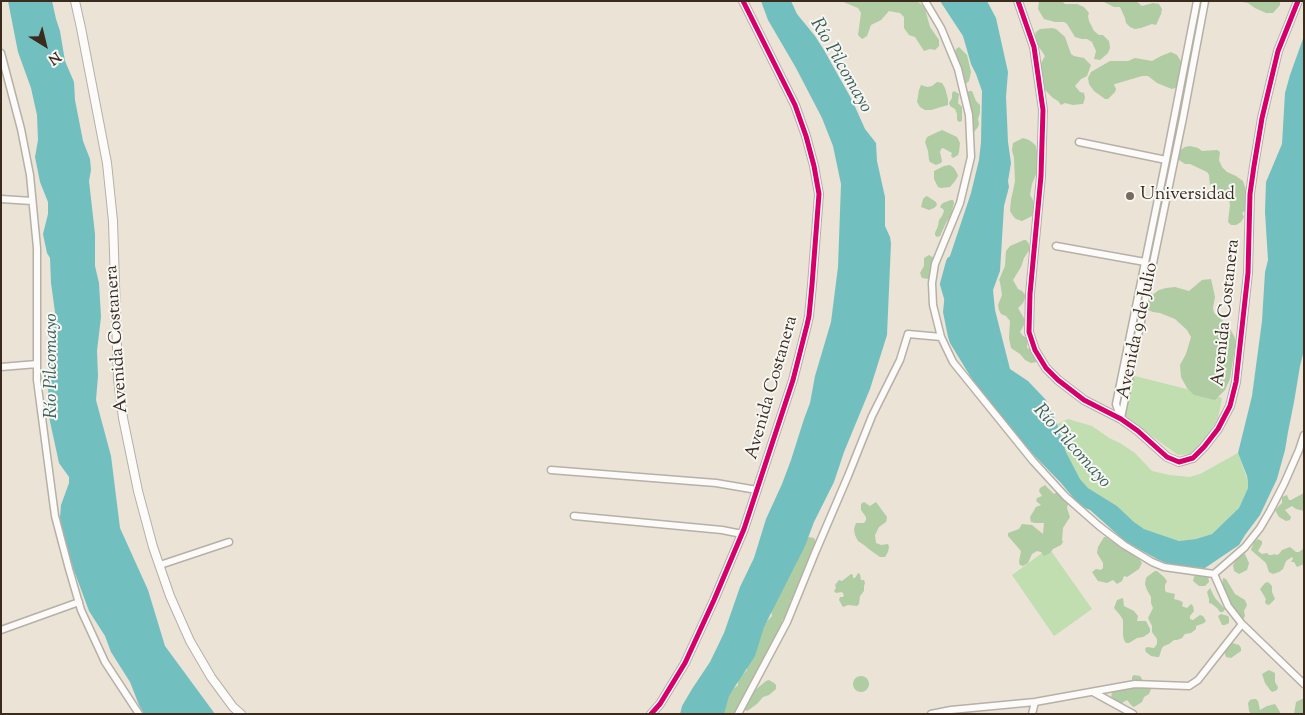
<!DOCTYPE html>
<html>
<head>
<meta charset="utf-8">
<style>
	body { margin:0 }
	#map { position:relative; width:1305px; height:715px; overflow:hidden; background:#eae3d6; font-family:"Sorts Mill Goudy",serif }
	canvas { display:block }
	.frame { position:absolute; inset:0; border:2px solid #3b2a1e; pointer-events:none }
	.north { position:absolute; left:20px; top:20px; width:50px; height:50px; -webkit-text-stroke:4px #f6f6f2; paint-order:stroke; rotate:144deg; font-size:14px; font-weight:700; line-height:20px; text-align:center; color:#3b2a1e }
	.north::after { content:''; display:block; margin:auto; width:18px; height:22px; background:#3b2a1e; clip-path:polygon(50% 0,100% 100%,50% 72%,0 100%) }
</style>
</head>
<body>
<div id="map">
<canvas width="1305" height="715"></canvas>
<div class="frame"></div>
<div class="north">N</div>
</div>
<script>
const g = document.querySelector('canvas').getContext('2d');
g.lineJoin = 'round';
function paint(path, color) { g.fillStyle = color; g.fill(path, 'evenodd'); }
const shape = rows => new Path2D(rows.map(r => 'M' + r).join(''));
function strokePath(path, color, width, dash) { g.strokeStyle = color; g.lineWidth = width; g.lineCap = dash ? 'butt' : 'round'; g.setLineDash(dash || []); g.stroke(path); }
function write(font, color, halo, rows, align = 'center') {
  g.font = font + ' "Sorts Mill Goudy",serif'; g.lineWidth = 4; g.setLineDash([]); g.textBaseline = 'middle'; g.strokeStyle = halo; g.fillStyle = color; for (const [text, x, y, turn = 0] of rows) {
    g.save(); g.translate(x, y); g.rotate((+turn || 0) * Math.PI / 180); g.textAlign = isNaN(turn) ? turn : align; if (halo) g.strokeText(text, 0, 0); g.fillText(text, 0, 0); g.restore();
  }
}
const green = shape([
	[1131,375,1222,398,1218,418,1206,438,1191,454,1178,455,1124,416],
	[1068,419,1092,426,1109,438,1120,443,1135,453,1152,471,1169,475,1190,477,1200,474,1238,453,1248,482,1248,488,1239,508,1212,534,1196,539,1179,541,1144,529,1134,522,1117,506,1088,488,1080,479,1066,452,1057,424],
	[1049,548,1092,609,1054,636,1012,575]
]);
const forest = shape([
	[841,1,917,1,922,5,925,9,930,27,939,40,939,46,935,50,930,49,924,51,915,37,909,35,904,28,904,17,900,13,889,11,881,20,871,25,867,36,862,39,858,35,861,13,858,8],
	[1039,1,1062,1,1065,4,1077,4,1084,7,1089,13,1088,16,1089,21,1094,31,1099,35,1103,35,1109,41,1110,48,1108,53,1100,60,1094,59,1096,51,1092,42,1087,39,1082,39,1075,37,1067,24,1064,22,1055,22,1044,19,1038,9],
	[1102,1,1136,1,1142,6,1153,3,1159,4,1162,9,1161,14,1156,25,1152,24,1141,28,1135,29,1130,27,1126,23,1125,18,1120,7,1114,7],
	[1237,1,1280,1,1280,5,1273,13,1266,13,1255,8,1248,3],
	[1052,28,1056,29,1065,37,1071,54,1074,56,1084,58,1091,65,1087,76,1081,79,1075,86,1080,92,1084,93,1085,98,1083,104,1082,104,1073,105,1065,103,1061,105,1058,101,1053,98,1046,91,1042,84,1040,65,1045,56,1037,44,1035,36,1036,32,1040,29],
	[959,47,967,55,971,72,969,81,965,85,962,84,955,52,956,49],
	[1171,52,1177,55,1182,63,1181,86,1172,89,1157,83,1148,76,1142,76,1115,84,1114,85,1116,89,1115,92,1108,99,1105,99,1094,91,1089,84,1088,78,1091,72,1110,61,1128,61,1135,58,1152,61,1161,56],
	[937,82,942,83,945,88,948,99,948,105,931,110,925,110,920,107,917,102,919,90,921,85,927,87,932,86],
	[954,91,959,94,958,103,962,107,962,121,959,122,957,120,957,114,955,109,950,106,949,103,952,98,952,93],
	[969,91,972,91,976,101,980,105,980,113,978,119,979,124,978,127,974,132,971,131,965,95],
	[942,130,957,137,960,143,959,152,958,155,953,158,951,156,952,153,943,148,941,149,940,152,942,161,941,163,936,165,930,162,929,160,928,151,925,142,927,137],
	[1023,138,1029,140,1033,143,1036,146,1038,157,1037,172,1032,184,1030,195,1035,204,1034,215,1022,221,1016,219,1013,216,1010,211,1011,200,1013,191,1015,181,1014,158,1012,150,1013,143],
	[1190,146,1198,148,1202,151,1217,150,1220,152,1219,160,1222,167,1227,172,1236,176,1243,181,1247,193,1248,204,1246,210,1242,213,1244,217,1241,222,1236,225,1231,225,1228,222,1230,205,1229,200,1213,189,1210,185,1209,175,1207,172,1190,164,1185,164,1176,158,1179,151,1185,147],
	[950,165,954,168,957,173,958,176,955,181,950,187,941,188,938,187,934,179,934,171,944,166],
	[927,196,936,202,937,205,934,208,929,210,921,207,923,199,925,197],
	[951,200,953,200,954,203,951,215,946,223,940,236,937,237,935,235,935,233,938,226,939,220,942,216,944,211,943,209,940,207,941,205,943,203],
	[1024,240,1026,240,1029,244,1030,249,1024,258,1021,267,1013,280,1018,289,1022,291,1026,296,1023,303,1018,308,1025,320,1024,325,1020,332,1023,336,1028,338,1027,348,1032,350,1038,360,1037,362,1031,363,1025,360,1020,354,1011,348,1009,338,1010,321,1006,316,1001,314,999,310,998,305,1002,295,1000,282,999,280,1005,266,1006,251,1010,246],
	[929,255,934,258,934,260,931,265,932,272,930,278,928,279,922,278,920,273,924,266,924,258],
	[1211,279,1215,297,1213,308,1214,313,1228,325,1234,336,1236,341,1230,379,1225,390,1215,400,1194,395,1187,388,1181,377,1180,365,1186,354,1191,337,1187,330,1175,319,1160,313,1153,312,1148,310,1146,306,1147,299,1159,290,1166,288,1175,287,1189,291,1202,280],
	[1045,485,1054,494,1059,491,1069,500,1067,508,1070,517,1063,528,1062,540,1063,542,1061,545,1053,549,1050,553,1044,556,1041,552,1037,551,1032,554,1028,563,1023,566,1020,565,1019,562,1021,551,1008,536,1008,533,1019,529,1022,524,1032,525,1043,534,1044,523,1035,523,1031,522,1030,517,1036,507,1041,505,1036,501,1037,498,1042,496,1039,491,1040,488],
	[1304,493,1304,511,1296,509,1292,506,1285,510,1291,517,1290,520,1286,521,1279,517,1275,510,1282,503,1282,497,1287,495,1289,500,1291,500],
	[864,502,870,506,876,502,887,517,886,522,879,527,875,535,876,543,881,545,888,544,889,547,888,552,885,557,880,557,870,550,864,545,858,541,855,535,854,529,856,523,864,523,866,520,866,517,861,510,861,504],
	[808,537,814,538,817,544,814,551,810,556,810,559,801,579,803,588,799,594,790,601,791,609,782,621,783,625,774,642,772,643,755,678,747,690,747,696,742,700,734,714,718,714,730,691,737,686,738,685,738,680,740,677,747,670,747,662,766,622,772,616,771,609],
	[1104,537,1106,537,1113,542,1118,543,1134,554,1140,560,1142,563,1139,569,1127,577,1124,576,1122,581,1117,584,1113,580,1107,583,1098,581,1092,572,1096,569,1101,570,1103,568,1103,563,1097,553,1098,547],
	[1258,539,1262,541,1262,544,1258,551,1262,554,1267,553,1269,555,1272,555,1274,554,1277,555,1279,554,1282,550,1290,547,1296,552,1299,552,1303,549,1304,564,1297,567,1294,562,1291,562,1293,559,1292,557,1286,561,1283,569,1279,572,1273,574,1269,572,1266,563,1251,550,1254,542],
	[1243,550,1249,563,1247,570,1239,574,1234,571,1233,565,1236,560,1237,555],
	[1155,571,1157,571,1164,577,1167,581,1165,585,1165,590,1166,592,1175,594,1174,599,1181,601,1183,603,1182,606,1184,607,1187,608,1191,604,1193,606,1194,611,1190,616,1190,619,1193,620,1200,615,1203,616,1206,621,1204,623,1196,626,1196,629,1191,633,1185,634,1182,638,1177,640,1174,640,1169,644,1164,646,1162,648,1159,657,1157,657,1151,656,1146,652,1145,649,1147,647,1154,648,1157,644,1157,639,1152,632,1152,626,1148,618,1153,608,1151,603,1151,597,1147,590,1145,584,1146,578,1148,576],
	[858,573,860,574,861,580,864,580,865,583,864,586,864,591,860,596,859,604,857,606,848,605,843,607,839,600,840,597,843,597,844,595,842,592,836,593,834,591,836,588,835,585,839,580,842,581,851,574,853,575,853,578,855,578],
	[1196,574,1208,575,1209,582,1205,586,1199,586,1193,581,1194,577],
	[1223,578,1226,579,1235,594,1245,600,1247,605,1244,611,1245,616,1242,621,1228,600,1222,587],
	[1268,582,1272,586,1272,592,1275,599,1269,605,1266,604,1265,602,1266,599,1260,589,1265,583],
	[1210,588,1215,598,1225,609,1223,612,1220,612,1217,608,1212,604,1209,603,1209,599,1207,592],
	[1123,598,1124,606,1134,611,1138,616,1137,621,1146,621,1150,629,1150,632,1148,634,1143,637,1137,638,1129,643,1126,643,1124,640,1123,635,1123,620,1120,615,1114,608,1117,600],
	[1221,614,1228,616,1229,618,1229,623,1225,625,1222,625,1218,616],
	[1232,643,1239,645,1241,648,1241,651,1231,658,1226,657,1225,654,1225,649],
	[1269,670,1275,673,1275,682,1278,687,1277,690,1275,691,1272,692,1270,690,1265,683,1262,674],
	[1134,675,1140,676,1142,679,1142,681,1147,682,1151,686,1151,689,1149,694,1144,697,1142,702,1134,707,1132,706,1127,700,1120,704,1113,700,1111,698,1112,692,1109,691,1132,683,1132,677],
	'853 684a8 8 0 1 1 16 0a8 8 0 1 1-16 0Z',
	[769,680,774,683,776,685,776,689,769,695,763,697,757,704,750,709,747,711,744,709,754,691,766,681],
	[1304,698,1304,714,1294,714,1296,702],
	[1253,699,1256,699,1258,701,1260,710,1267,706,1275,704,1280,712,1280,714,1251,714,1249,711,1248,703,1250,700]
]);
const water = shape([
	[8,1,52,1,56,19,60,31,65,61,74,82,75,100,83,141,90,159,91,170,89,181,95,234,95,266,99,283,101,317,97,351,98,376,96,400,111,456,120,528,148,590,165,646,215,714,144,714,139,705,130,682,111,652,105,636,89,611,66,549,61,528,60,517,61,505,69,483,69,477,59,463,46,403,48,398,49,354,55,312,51,283,50,258,47,253,44,239,43,234,48,214,48,202,40,182,35,157,38,140,37,115,31,88,18,52],
	[761,1,791,1,797,14,815,36,824,50,852,100,865,129,876,143,877,161,885,197,885,226,890,237,891,243,887,335,870,389,844,452,834,482,814,522,805,546,764,627,755,656,732,691,729,696,724,714,680,714,682,706,692,689,710,662,724,633,740,587,754,558,766,519,782,484,791,460,804,419,810,403,815,376,831,322,838,267,841,184,833,146,822,118,796,68,768,20],
	[940,1,987,1,996,18,1008,72,1006,97,1008,142,1011,163,1008,181,1009,187,1004,206,1000,271,993,290,995,310,1010,369,1028,381,1046,400,1057,424,1066,452,1080,479,1088,488,1117,506,1134,522,1144,529,1179,541,1196,539,1212,534,1239,508,1248,488,1248,482,1247,476,1238,453,1252,396,1262,321,1265,272,1268,260,1265,212,1266,182,1282,144,1285,93,1290,75,1304,36,1304,350,1300,366,1294,402,1288,432,1285,450,1277,479,1260,515,1245,535,1239,545,1205,568,1175,567,1159,560,1126,542,1090,510,1085,508,1076,501,1061,483,1027,448,989,403,975,384,950,343,948,337,943,312,946,284,948,277,949,259,971,193,979,160,981,142,982,91,976,74,971,64,963,36]
]);
const river = shape([
	[951,301,946,284,952,262]
]);
const minor = shape([
	[925,1,941,28,958,69,969,115,971,157,960,203,935,264,932,283,933,305,941,337,953,362,1033,461,1065,496,1099,526,1124,545,1152,562,1164,567,1214,574,1245,547,1260,528,1270,511,1284,484,1299,450,1304,435],
	[1,53,21,129,30,175,37,248,37,380,55,516,69,569,81,610,105,662,139,714],
	[1079,142,1166,160],
	[1,199,32,201],
	[1056,246,1145,262],
	[1,367,37,364],
	[1121,418,1183,118,1205,1],
	[1121,419,1116,404,1166,160,1197,1],
	[551,470,716,483,757,490],
	[574,516,722,530,742,534],
	[160,565,229,542],
	[1214,574,1228,606,1242,624,1304,684],
	[1,630,79,602],
	[1093,692,1133,714],
	[738,714,787,622,815,553,848,476,872,416,900,360,908,334,941,337],
	[931,714,951,710,1035,702,1135,684,1189,686,1198,680,1242,624],
	[1032,714,1035,702]
]);
const tertiary = shape([
	[75,1,81,28,107,163,113,221,118,379,123,418,138,491,153,547,170,596,190,641,211,677,233,707,241,714],
	[1018,1,1034,47,1043,110,1041,176,1030,294,1029,332,1035,350,1046,368,1058,380,1084,400,1121,419,1138,431,1167,457,1179,462,1193,458,1204,447,1218,429,1230,406,1236,382,1248,273,1250,194,1254,166,1262,118,1278,51,1298,1],
	[651,714,660,704,685,663,714,600,744,529,793,380,807,325,809,316,812,285,819,194,814,166,806,136,795,105,743,1]
]);
const cycleway = shape([
	[1018,1,1034,47,1043,110,1041,176,1030,294,1029,332,1035,350,1046,368,1058,380,1084,400,1121,419,1138,431,1167,457,1179,462,1193,458,1204,447,1218,429,1230,406,1236,382,1248,273,1250,194,1254,166,1262,118,1278,51,1298,1],
	[651,714,660,704,685,663,714,600,744,529,793,380,807,325,809,316,812,285,819,194,814,166,806,136,795,105,743,1]
]);
const markers = [
	[1130,196,5,"#786b5e"]
];
const poiNames = [
	["Universidad",1140,196]
];
const streetNames = [
	["Avenida Costanera",1227,313,-84],
	["Avenida 9 de Julio",1139,331,-78],
	["Avenida Costanera",118,339,-94],
	["Avenida Costanera",773,388,-74]
];
const waterNames = [
	["Río Pilcomayo",840,66,60],
	["Río Pilcomayo",53,366,-90],
	["Río Pilcomayo",1071,447,48]
];
paint(green, '#c0deaf');
paint(forest, '#afcca3');
paint(water, '#72bfc0');
strokePath(river, '#72bfc0', 12);
strokePath(minor, '#b6b0a7', 9);
strokePath(tertiary, '#b6b0a7', 10);
strokePath(minor, '#fcfbf9', 6);
strokePath(tertiary, '#fcfbf9', 8);
strokePath(cycleway, '#d6006c', 5);
for (const [x, y, r, color] of markers) { const dot = new Path2D(); dot.arc(x, y, r, 0, 2 * Math.PI); g.fillStyle = color; g.fill(dot); strokePath(dot, '#f6f6f2', 2); }
write('18px', '#3b2a1e', '#f6f6f2', poiNames, 'left');
write('18px', '#3b2a1e', '#f6f6f2', streetNames);
write('italic 19px', '#3c5f5b', '#f6f6f2', waterNames);
</script>
</body>
</html>
